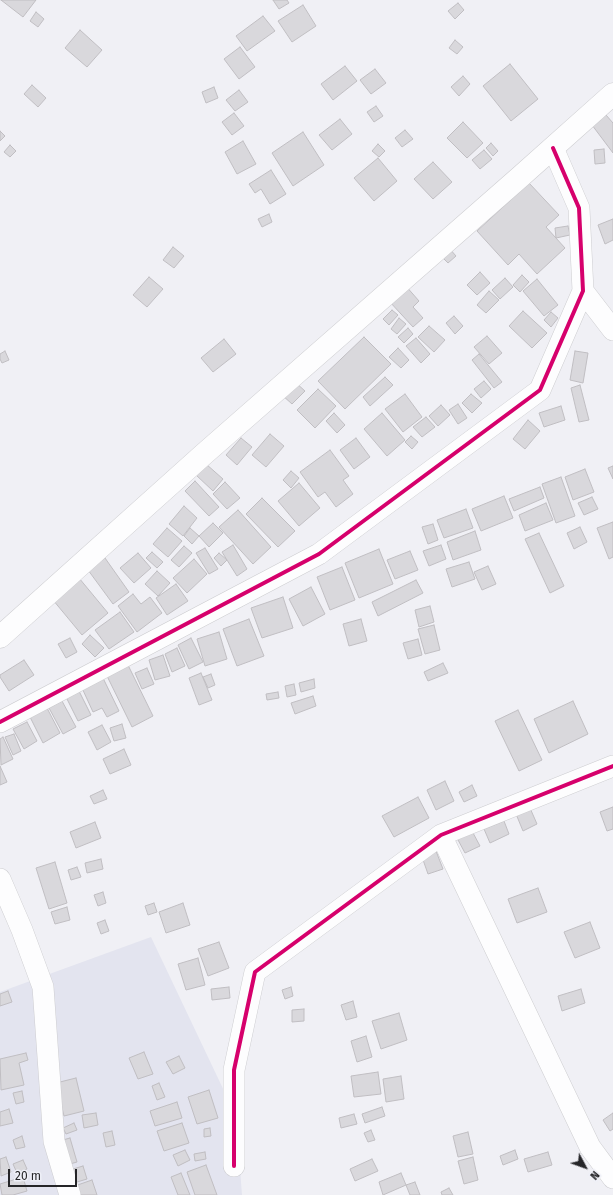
<!DOCTYPE html>
<html>
<head>
<meta charset="utf-8">
<style>
	body { margin:0 }
	#map { position:relative; width:613px; height:1195px; overflow:hidden; background:#f0f0f5; font-family:"Fira Sans",sans-serif }
	canvas { display:block }
	.north { position:absolute; left:565px; top:1147px; width:40px; height:40px; -webkit-text-stroke:3px #eeeff7; paint-order:stroke; rotate:131deg; font-size:11px; font-weight:700; line-height:16px; text-align:center; color:#252528 }
	.north::after { content:''; display:block; margin:auto; width:14px; height:18px; background:#252528; clip-path:polygon(50% 0,100% 100%,50% 72%,0 100%) }
	.scale { position:absolute; left:8px; top:1169px; width:69px; height:18px; box-sizing:border-box; border:2px solid #252528; border-top:0; padding-left:5px; font-size:12px; line-height:14px; white-space:nowrap; color:#252528; -webkit-text-stroke:3px #eeeff7; paint-order:stroke }
</style>
</head>
<body>
<div id="map">
<canvas width="613" height="1195"></canvas>
<div class="north">N</div>
<div class="scale">20 m</div>
</div>
<script>
const g = document.querySelector('canvas').getContext('2d');
g.lineJoin = 'round';
function paint(path, color) { g.fillStyle = color; g.fill(path, 'evenodd'); }
const shape = rows => new Path2D(rows.map(r => 'M' + r).join(''));
function strokePath(path, color, width, dash) { g.strokeStyle = color; g.lineWidth = width; g.lineCap = dash ? 'butt' : 'round'; g.setLineDash(dash || []); g.stroke(path); }
const built = shape([
	[151,937,236,1116,242,1195,0,1195,0,992]
]);
const building = shape([
	[1,0,36,0,23,17,1,0],
	[273,0,287,0,289,3,279,9,273,0],
	[458,3,464,10,455,19,448,11,458,3],
	[303,5,316,26,292,42,278,21,303,5],
	[36,12,44,19,38,27,30,21,36,12],
	[263,16,275,31,247,51,236,36,263,16],
	[80,30,102,50,87,67,65,48,80,30],
	[455,40,463,47,457,54,449,48,455,40],
	[240,47,255,67,239,79,224,59,240,47],
	[510,64,538,99,511,121,483,86,510,64],
	[345,66,357,81,333,100,321,84,345,66],
	[375,69,386,83,371,94,360,80,375,69],
	[463,76,470,84,459,96,451,87,463,76],
	[32,85,46,98,38,107,24,94,32,85],
	[214,87,218,98,206,103,202,92,214,87],
	[239,90,248,102,235,111,226,100,239,90],
	[376,106,383,116,374,122,367,112,376,106],
	[234,113,244,126,232,135,222,122,234,113],
	[606,115,613,123,613,153,592,125,606,115],
	[340,119,352,134,332,150,319,135,340,119],
	[463,122,483,143,467,158,447,138,463,122],
	[405,130,413,139,402,147,395,138,405,130],
	[0,131,5,136,0,141,0,131],
	[303,132,324,165,293,186,272,153,303,132],
	[243,141,256,164,237,174,225,152,243,141],
	[491,143,498,151,493,156,486,148,491,143],
	[378,144,385,151,379,157,372,151,378,144],
	[10,145,16,151,10,157,4,152,10,145],
	[604,149,605,163,595,164,594,150,604,149],
	[484,150,492,159,480,169,472,160,484,150],
	[378,158,397,181,374,201,354,178,378,158],
	[433,162,452,182,433,199,414,179,433,162],
	[271,170,286,194,270,204,261,189,255,193,249,184,271,170],
	[529,183,559,215,546,227,565,248,537,274,519,254,508,265,477,231,529,183],
	[269,214,272,222,262,227,258,219,269,214],
	[613,219,613,240,605,244,598,225,613,219],
	[568,226,570,235,556,238,555,228,568,226],
	[173,247,184,256,174,268,163,260,173,247],
	[449,248,456,256,448,263,441,256,449,248],
	[480,272,490,283,477,295,467,285,480,272],
	[522,275,529,282,520,292,513,285,522,275],
	[149,277,163,289,147,307,133,295,149,277],
	[505,278,513,287,500,299,492,290,505,278],
	[537,279,558,305,544,316,523,291,537,279],
	[405,285,419,301,413,307,423,318,413,327,389,301,405,285],
	[489,291,499,300,486,313,477,305,489,291],
	[392,310,398,315,389,325,383,319,392,310],
	[523,311,547,333,532,348,509,326,523,311],
	[551,312,558,318,551,327,544,320,551,312],
	[454,316,463,326,455,334,446,323,454,316],
	[399,318,406,324,397,334,391,329,399,318],
	[429,326,445,340,434,352,418,337,429,326],
	[408,328,413,334,404,343,398,337,408,328],
	[487,336,502,353,489,364,474,347,487,336],
	[364,337,391,364,345,409,318,381,364,337],
	[416,338,430,354,421,363,406,346,416,338],
	[224,339,236,354,213,372,201,358,224,339],
	[398,348,409,360,401,368,389,357,398,348],
	[5,351,9,360,2,363,0,359,0,354,5,351],
	[575,351,588,353,583,383,570,380,575,351],
	[479,354,502,382,494,388,472,360,479,354],
	[385,377,393,385,370,406,363,397,385,377],
	[484,381,491,389,481,398,474,389,484,381],
	[295,382,305,391,292,404,282,395,295,382],
	[580,385,589,420,579,422,571,388,580,385],
	[318,389,336,406,315,428,297,410,318,389],
	[405,394,422,417,403,432,385,409,405,394],
	[471,394,482,403,472,413,462,403,471,394],
	[458,404,467,418,458,424,449,410,458,404],
	[441,405,450,415,438,426,429,416,441,405],
	[561,406,565,420,544,427,539,413,561,406],
	[334,413,345,425,337,433,326,421,334,413],
	[382,413,405,440,387,456,364,429,382,413],
	[426,417,435,427,422,437,413,427,426,417],
	[528,420,540,431,525,449,513,439,528,420],
	[270,434,284,446,266,467,252,455,270,434],
	[411,436,418,442,412,449,405,442,411,436],
	[241,438,252,447,237,465,226,455,241,438],
	[356,438,370,457,354,469,340,450,356,438],
	[330,450,349,476,343,480,353,494,336,507,325,492,318,497,300,472,330,450],
	[206,464,223,479,213,491,196,475,206,464],
	[613,466,613,479,608,468,613,466],
	[585,469,594,492,573,500,565,477,585,469],
	[291,471,299,478,291,488,283,480,291,471],
	[561,477,575,516,556,523,542,484,561,477],
	[195,481,219,507,209,516,185,491,195,481],
	[225,482,240,498,227,509,213,494,225,482],
	[299,483,320,508,299,526,278,501,299,483],
	[540,487,544,498,514,511,509,499,540,487],
	[504,496,513,518,481,531,472,509,504,496],
	[592,497,598,509,584,515,578,503,592,497],
	[262,498,295,531,278,547,246,514,262,498],
	[546,503,553,520,525,531,519,515,546,503],
	[184,506,197,518,183,536,169,524,184,506],
	[466,509,473,528,444,538,437,520,466,509],
	[238,510,271,547,253,564,219,527,238,510],
	[613,522,613,557,609,559,597,528,613,522],
	[213,523,223,533,209,547,199,536,213,523],
	[433,524,438,540,428,544,422,527,433,524],
	[580,527,587,542,574,549,567,533,580,527],
	[167,528,182,541,168,557,153,544,167,528],
	[190,528,199,536,192,544,184,536,190,528],
	[475,531,481,550,453,560,447,542,475,531],
	[539,533,564,586,550,593,525,539,539,533],
	[233,545,247,569,237,576,222,552,233,545],
	[441,545,446,559,429,566,423,551,441,545],
	[184,546,192,553,179,567,171,560,184,546],
	[205,548,218,569,209,574,196,553,205,548],
	[379,549,393,584,359,598,345,563,379,549],
	[410,551,418,570,395,579,387,560,410,551],
	[152,552,163,562,157,568,146,558,152,552],
	[138,553,151,568,134,583,120,568,138,553],
	[219,553,227,560,221,566,214,558,219,553],
	[105,558,129,592,113,604,88,570,105,558],
	[194,559,207,574,187,593,173,578,194,559],
	[469,562,475,579,452,587,446,569,469,562],
	[488,566,496,584,482,590,474,572,488,566],
	[342,567,355,600,330,610,317,577,342,567],
	[157,571,170,583,158,596,145,584,157,571],
	[79,578,108,613,82,635,53,600,79,578],
	[416,580,423,593,378,616,372,602,416,580],
	[176,584,188,601,167,615,156,598,176,584],
	[311,587,325,614,303,626,289,599,311,587],
	[133,594,141,604,150,597,162,613,137,632,118,606,133,594],
	[283,597,293,628,262,638,251,608,283,597],
	[430,606,434,622,419,627,415,610,430,606],
	[120,612,134,632,109,649,95,630,120,612],
	[249,619,264,656,237,666,223,629,249,619],
	[361,619,367,641,349,646,343,624,361,619],
	[434,625,440,650,425,654,418,629,434,625],
	[219,632,227,659,205,666,197,639,219,632],
	[90,635,104,648,95,657,82,644,90,635],
	[70,638,77,652,66,658,58,644,70,638],
	[191,638,203,662,189,669,178,645,191,638],
	[418,639,422,655,408,659,403,643,418,639],
	[177,648,185,666,172,672,165,654,177,648],
	[163,655,170,676,155,680,149,660,163,655],
	[24,660,34,675,9,691,0,677,0,675,24,660],
	[443,663,448,673,428,681,424,672,443,663],
	[128,665,153,716,132,727,107,676,128,665],
	[147,668,154,684,142,689,135,673,147,668],
	[201,673,212,700,199,705,189,678,201,673],
	[211,674,215,685,208,688,203,677,211,674],
	[103,678,119,711,107,717,102,708,93,712,82,688,103,678],
	[314,679,315,688,301,692,299,683,314,679],
	[294,684,296,695,287,697,285,686,294,684],
	[78,689,91,715,78,721,65,695,78,689],
	[278,692,279,698,267,700,266,694,278,692],
	[313,696,316,706,295,714,291,703,313,696],
	[62,701,76,727,63,734,49,708,62,701],
	[573,701,588,734,549,753,534,719,573,701],
	[47,708,60,733,43,743,30,717,47,708],
	[518,710,542,760,519,771,495,721,518,710],
	[27,722,37,741,24,749,13,729,27,722],
	[122,724,126,738,114,741,110,728,122,724],
	[102,725,111,742,97,750,88,732,102,725],
	[14,734,21,751,13,755,5,737,14,734],
	[3,737,13,759,1,765,0,739,3,737],
	[124,749,131,765,110,774,103,759,124,749],
	[0,766,7,782,0,785,0,766],
	[445,781,454,801,436,810,427,790,445,781],
	[472,785,477,796,464,802,459,792,472,785],
	[103,790,107,799,94,804,90,796,103,790],
	[418,797,429,818,394,837,382,816,418,797],
	[613,807,613,829,607,831,600,812,613,807],
	[530,808,537,824,523,831,516,814,530,808],
	[504,821,509,834,490,843,484,829,504,821],
	[95,822,101,838,76,848,70,832,95,822],
	[472,831,480,846,465,853,457,838,472,831],
	[436,851,443,869,428,874,422,857,436,851],
	[101,859,103,869,87,873,85,863,101,859],
	[55,862,67,903,49,909,36,868,55,862],
	[77,867,81,877,71,880,68,870,77,867],
	[538,888,547,912,517,923,508,899,538,888],
	[103,892,106,903,98,906,94,895,103,892],
	[154,903,157,912,148,915,145,906,154,903],
	[183,903,190,925,166,933,159,912,183,903],
	[67,907,70,920,55,924,51,912,67,907],
	[105,920,109,931,101,934,97,923,105,920],
	[590,922,600,948,575,958,564,932,590,922],
	[219,942,229,968,208,976,198,949,219,942],
	[198,958,205,985,186,990,178,964,198,958],
	[229,987,230,998,212,1000,211,989,229,987],
	[291,987,293,996,285,999,282,990,291,987],
	[581,989,585,1003,562,1011,558,996,581,989],
	[8,991,12,1002,0,1006,0,994,8,991],
	[353,1001,357,1017,346,1020,341,1005,353,1001],
	[304,1009,304,1021,292,1022,292,1010,304,1009],
	[399,1013,407,1040,381,1049,372,1021,399,1013],
	[366,1036,372,1057,357,1062,351,1041,366,1036],
	[144,1052,153,1074,138,1079,129,1058,144,1052],
	[26,1053,28,1060,19,1063,24,1085,1,1090,0,1059,26,1053],
	[179,1056,185,1068,173,1074,166,1062,179,1056],
	[378,1072,381,1094,354,1097,351,1076,378,1072],
	[401,1076,404,1099,386,1102,383,1079,401,1076],
	[76,1078,84,1111,64,1116,56,1083,76,1078],
	[159,1083,165,1097,157,1100,152,1086,159,1083],
	[209,1090,218,1118,197,1124,188,1097,209,1090],
	[22,1091,24,1102,16,1104,13,1093,22,1091],
	[177,1102,182,1118,155,1126,150,1111,177,1102],
	[382,1107,385,1116,365,1123,362,1114,382,1107],
	[9,1109,13,1123,0,1126,0,1112,9,1109],
	[96,1113,98,1125,84,1128,82,1115,96,1113],
	[613,1113,613,1129,610,1131,603,1120,613,1113],
	[354,1114,357,1124,341,1128,339,1118,354,1114],
	[74,1123,77,1130,66,1134,63,1128,74,1123],
	[182,1123,189,1143,164,1151,157,1131,182,1123],
	[210,1128,211,1136,204,1137,204,1129,210,1128],
	[371,1130,375,1140,368,1142,364,1133,371,1130],
	[112,1131,115,1145,106,1147,103,1133,112,1131],
	[468,1132,473,1154,458,1157,453,1136,468,1132],
	[22,1136,25,1147,16,1149,13,1140,22,1136],
	[70,1138,77,1162,59,1167,52,1143,70,1138],
	[185,1150,190,1160,178,1166,173,1155,185,1150],
	[515,1150,518,1159,503,1165,500,1156,515,1150],
	[205,1152,206,1159,195,1161,194,1154,205,1152],
	[548,1152,552,1165,528,1172,524,1159,548,1152],
	[6,1157,11,1172,1,1176,0,1159,6,1157],
	[473,1157,478,1180,464,1184,458,1161,473,1157],
	[372,1159,378,1171,355,1181,350,1169,372,1159],
	[23,1160,27,1169,17,1173,13,1164,23,1160],
	[206,1165,217,1195,195,1195,187,1172,206,1165],
	[83,1166,87,1179,67,1185,63,1172,83,1166],
	[181,1173,190,1195,178,1195,171,1177,181,1173],
	[401,1173,406,1185,383,1195,379,1182,401,1173],
	[23,1177,27,1191,13,1195,2,1195,0,1184,23,1177],
	[92,1180,97,1195,71,1195,69,1188,92,1180],
	[415,1182,420,1195,410,1195,406,1185,415,1182],
	[449,1188,453,1195,442,1195,441,1192,449,1188]
]);
const minor = shape([
	[583,291,613,330],
	[0,722,319,554,540,390,583,291,579,208,553,148],
	[441,835,590,1147,613,1178],
	[0,879,22,930,43,987,54,1141,70,1195],
	[234,1166,234,1070,255,972,441,835,613,766]
]);
const secondary = shape([
	[0,637,204,454,520,177,613,94]
]);
const cycleway = shape([
	[0,722,319,554,540,390,583,291,579,208,553,148],
	[234,1166,234,1070,255,972,441,835,613,766]
]);
paint(built, '#e3e4ef');
paint(building, '#d9d8dc');
strokePath(building, '#c0bec2', 1);
strokePath(minor, '#cdcdd0', 22);
strokePath(secondary, '#cdcdd0', 23);
strokePath(minor, '#fdfdfe', 21);
strokePath(secondary, '#fdfdfe', 22);
strokePath(cycleway, '#d6006c', 4);
</script>
</body>
</html>
